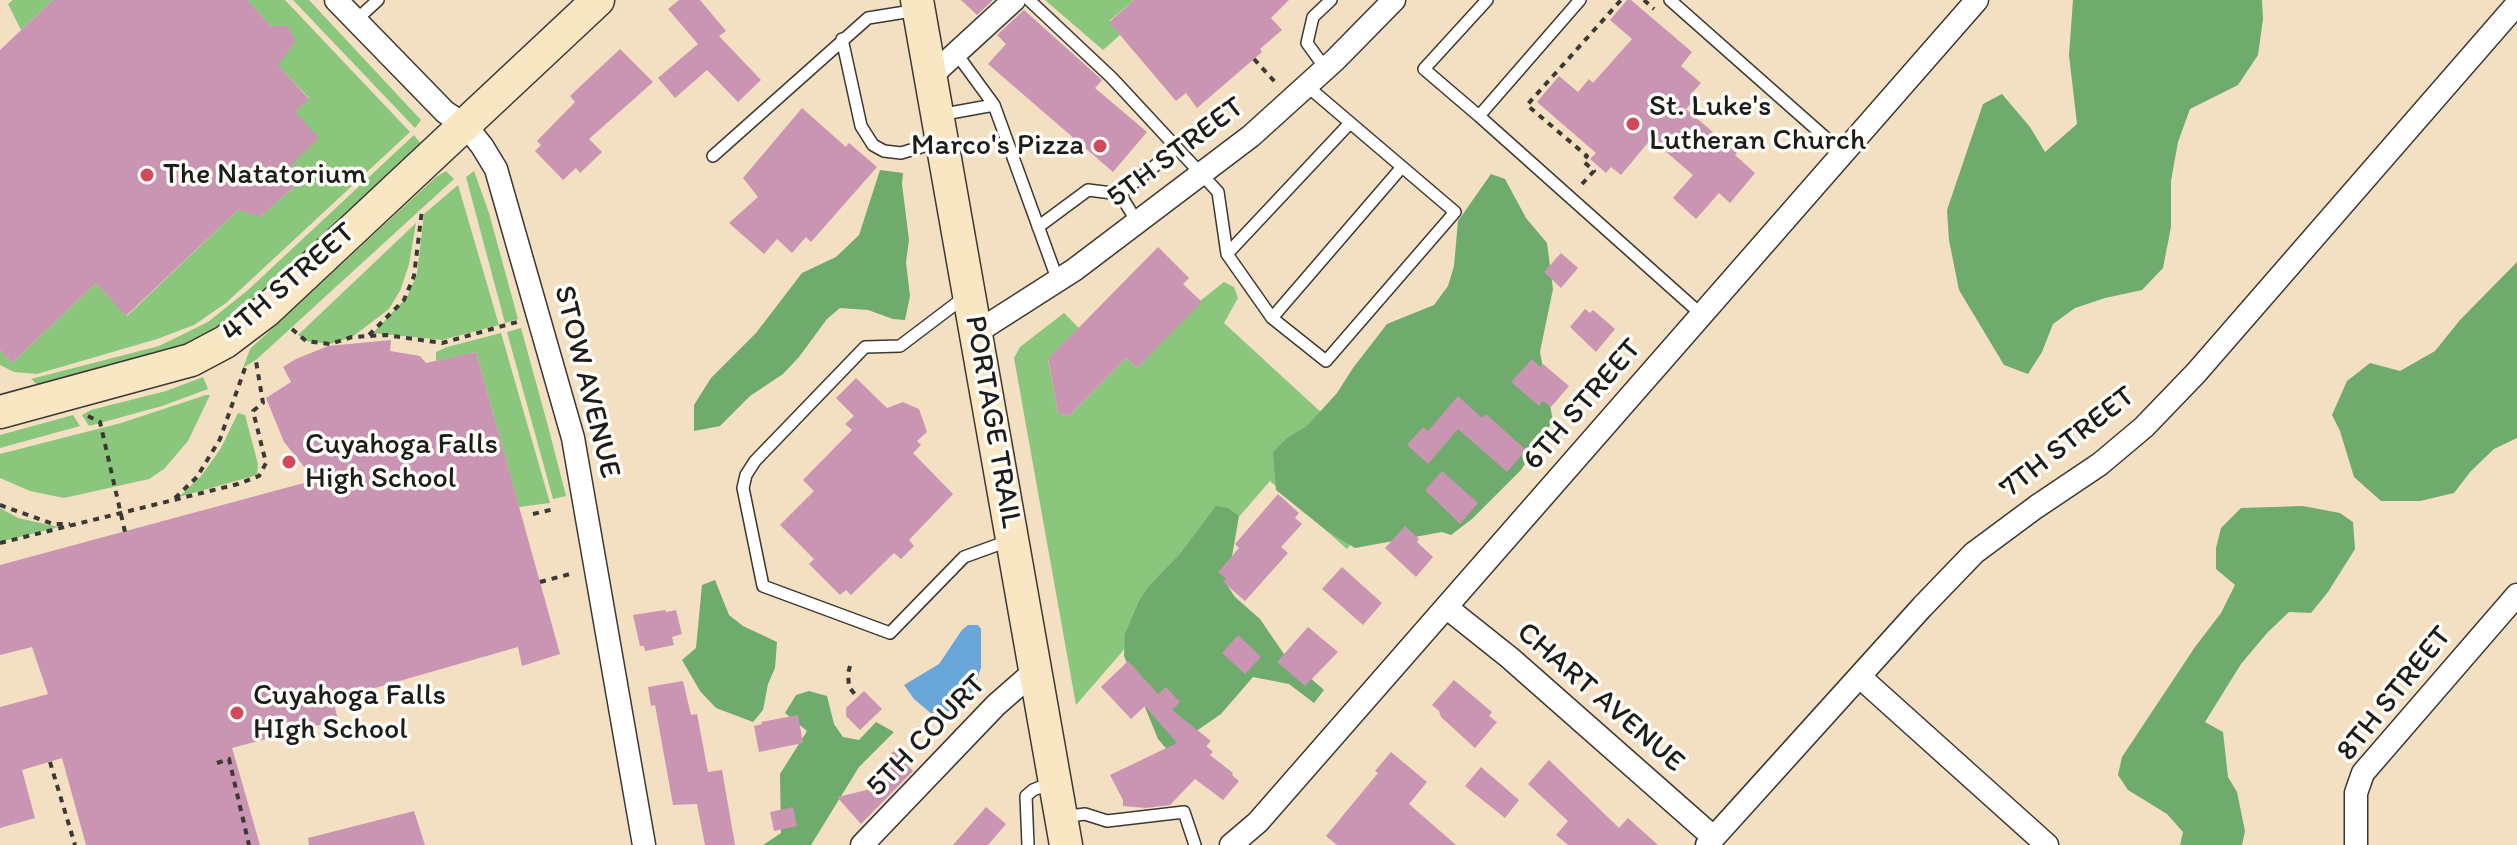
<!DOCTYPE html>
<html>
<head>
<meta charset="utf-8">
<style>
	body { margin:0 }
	canvas { display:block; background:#f3dfc2 }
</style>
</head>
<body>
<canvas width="2517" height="845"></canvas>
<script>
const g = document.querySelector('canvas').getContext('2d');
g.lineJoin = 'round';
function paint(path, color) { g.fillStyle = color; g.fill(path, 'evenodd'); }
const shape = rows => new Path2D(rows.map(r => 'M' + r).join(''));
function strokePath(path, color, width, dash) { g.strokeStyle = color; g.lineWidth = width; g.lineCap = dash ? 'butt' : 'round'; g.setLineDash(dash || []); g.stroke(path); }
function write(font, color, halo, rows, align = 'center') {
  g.font = font + ' Itim,sans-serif'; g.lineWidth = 7; g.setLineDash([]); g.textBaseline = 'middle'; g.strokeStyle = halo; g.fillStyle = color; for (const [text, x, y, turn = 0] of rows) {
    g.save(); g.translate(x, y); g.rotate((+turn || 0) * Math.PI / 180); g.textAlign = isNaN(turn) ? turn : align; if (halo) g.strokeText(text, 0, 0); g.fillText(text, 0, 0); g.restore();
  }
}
const green = shape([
	[13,0,53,0,21,30,8,4],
	[247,0,285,0,410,132,226,303,194,325,157,339,37,374,14,372,0,365,0,350,12,363,96,283,127,316,238,210,261,216,295,186,292,164,295,112,309,98,269,56,287,27,271,26],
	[293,0,309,0,421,120,415,128],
	[1045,0,1134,0,1109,21,1120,35,1103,50],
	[414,135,421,144,308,251,234,318,194,344,41,388,31,379,159,346,208,322,248,290],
	[446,171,454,179,257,359,243,368,250,349,436,177],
	[474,171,489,213,518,319,505,323,466,177],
	[458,185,499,325,442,340,373,333,407,297,417,274,424,214],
	[416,223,409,264,401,289,389,309,352,337,330,344,306,341,298,335],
	[1224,282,1234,287,1238,298,1224,323,1324,415,1394,493,1347,549,1270,481,1076,705,1014,358,1020,347,1064,313,1079,328,1048,360,1058,413,1069,416,1126,358,1137,368,1200,301],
	[521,328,548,426,566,496,553,499,507,332],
	[501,333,550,503,519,507,476,352,436,361,436,352,447,347],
	[203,377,208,389,162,406,89,426,82,415,91,410,166,391],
	[206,395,210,395,188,441,164,469,149,479,64,498,30,491,0,478,0,454,121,423],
	[238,413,245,415,258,464,257,475,179,497,202,475,221,448],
	[73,415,80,426,0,448,0,435],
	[0,508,18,518,59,527,0,542]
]);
const forest = shape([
	[2073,0,2262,0,2263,19,2258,55,2238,85,2190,109,2178,142,2171,181,2171,227,2163,268,2142,290,2105,298,2075,308,2053,324,2042,352,2028,374,2004,365,1959,290,1949,240,1947,210,1983,104,2002,94,2030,127,2045,152,2077,124,2069,55],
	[880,170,903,173,902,184,909,240,906,262,910,296,905,320,893,319,868,310,840,308,827,319,799,357,783,374,750,396,720,426,694,431,694,405,711,378,756,333,802,273,836,257,859,235],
	[1491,174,1505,179,1526,218,1547,243,1553,289,1540,352,1553,421,1521,470,1472,519,1451,535,1442,532,1355,548,1327,531,1276,490,1273,452,1287,438,1307,426,1337,393,1353,368,1387,324,1434,305,1448,286,1454,266,1458,221],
	[2517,262,2517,438,2494,449,2471,471,2454,493,2420,501,2381,501,2354,477,2340,431,2332,415,2347,381,2370,363,2400,371,2435,351,2460,320],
	[1216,506,1228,508,1239,516,1227,585,1235,597,1260,619,1286,657,1324,690,1314,703,1289,684,1253,677,1221,714,1179,743,1170,753,1158,739,1124,656,1125,634,1139,601,1149,586,1180,554],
	[2303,506,2340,513,2353,522,2355,549,2328,592,2311,613,2289,612,2267,633,2241,664,2205,722,2223,732,2228,777,2237,792,2245,831,2242,845,2180,845,2183,832,2167,814,2128,790,2118,775,2122,757,2195,647,2221,613,2235,585,2216,569,2216,548,2221,528,2241,508],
	[715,580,729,615,743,626,777,642,775,668,768,684,763,710,753,722,716,708,700,691,682,660,696,648,702,585],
	[809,691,827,696,834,724,843,737,859,740,876,722,894,732,859,767,811,845,763,845,781,833,780,774,807,731,785,713,796,695]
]);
const water = shape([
	[968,625,978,625,981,629,981,668,972,692,949,711,933,715,914,699,904,685,939,664,962,630]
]);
const building = shape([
	[53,0,247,0,271,26,287,26,296,40,278,65,309,99,295,112,319,138,292,164,295,186,260,217,238,210,126,316,96,283,12,363,0,350,0,50],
	[679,0,700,0,726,31,719,36,761,80,738,102,707,70,675,98,658,78,698,44,668,9],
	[961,0,993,0,977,15],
	[1134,0,1289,0,1271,18,1282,30,1260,49,1262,52,1197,108,1186,93,1176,101,1109,22],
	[1627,0,1631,0,1692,52,1681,66,1701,83,1691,94,1696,98,1686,109,1737,153,1735,155,1755,173,1730,203,1719,193,1696,219,1673,198,1693,175,1651,139,1621,175,1611,167,1606,173,1590,159,1596,153,1537,102,1559,76,1578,92,1589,79,1593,83,1632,39,1610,20],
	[1024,10,1102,80,1095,88,1147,132,1113,172,988,64,1006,44,997,35],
	[620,49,653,82,589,139,602,152,580,173,576,168,563,180,535,151,541,145,537,141,575,102,570,96],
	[802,108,846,147,849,143,877,167,811,242,806,237,792,253,777,239,764,254,729,223,758,197,743,178],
	[1158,247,1189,278,1183,284,1202,302,1137,368,1126,358,1069,416,1058,413,1048,359],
	[1561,253,1578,268,1561,288,1544,272],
	[1585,309,1590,313,1593,310,1615,329,1596,352,1570,327],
	[391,340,390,351,420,356,426,363,476,352,560,654,522,666,518,647,333,700,338,720,232,748,260,845,86,845,62,758,22,770,35,818,0,828,0,707,48,694,32,647,0,655,0,565,315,480,284,442,266,398,291,382,283,367,296,359,328,346],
	[1532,359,1540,367,1543,364,1569,386,1551,407,1543,401,1539,406,1511,382],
	[856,378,887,408,903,402,919,409,927,432,917,441,921,445,913,453,953,494,909,540,914,546,901,559,894,553,851,595,846,590,840,595,809,564,814,559,780,525,814,491,803,480,852,430,845,424,854,416,836,398],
	[1458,396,1482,418,1486,414,1526,450,1507,472,1458,429,1428,464,1407,445,1423,427,1428,431],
	[1442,471,1478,503,1460,524,1425,490],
	[1278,494,1299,513,1295,518,1302,524,1281,547,1288,553,1245,601,1223,582,1226,579,1218,572,1239,548,1235,544],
	[1405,526,1419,539,1417,542,1433,557,1416,577,1385,548],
	[1342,567,1382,603,1363,625,1322,589],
	[665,610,666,612,676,610,682,634,672,637,674,645,645,651,644,646,640,646,633,615],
	[1308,627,1338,652,1305,686,1277,662],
	[1238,635,1261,657,1245,674,1222,653],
	[1128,661,1158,694,1166,687,1180,702,1172,710,1211,741,1206,746,1213,752,1210,755,1233,773,1232,775,1239,781,1223,800,1195,779,1170,805,1146,808,1123,806,1123,800,1110,775,1177,743,1145,706,1131,719,1101,687],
	[1454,680,1492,712,1489,716,1497,722,1475,748,1441,717,1439,711,1432,705],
	[683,681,691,715,697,714,708,772,722,770,735,845,705,845,697,804,673,805,655,705,651,706,648,687],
	[864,691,882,709,860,730,846,716,846,708],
	[798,715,803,743,759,752,754,726,762,724,761,722],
	[894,751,913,771,861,824,837,797,888,785,883,761],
	[1391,752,1427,782,1409,804,1456,845,1337,845,1326,836,1378,773,1375,771],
	[1549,760,1619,828,1628,818,1658,845,1568,845,1556,835,1568,821,1528,784],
	[1481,767,1519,800,1505,818,1465,786],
	[793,807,797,826,774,831,770,812],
	[986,807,1006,824,988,845,953,845],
	[414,811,425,845,309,845,308,838]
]);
const path = shape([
	[1644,0,1654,9],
	[1254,59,1275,82],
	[1582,184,1594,171,1583,161,1587,156,1527,105,1621,0],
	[292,329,306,341,330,344,352,337,386,335,442,343,517,322],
	[369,335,404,300,414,276,422,210],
	[88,416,100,422,125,532],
	[175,498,197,477,220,439,245,368],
	[0,505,53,524,70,524],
	[533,514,554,509],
	[0,543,238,484,259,476,266,463,253,411,263,403,256,361],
	[540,582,570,574],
	[850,666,848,674,849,687,857,697],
	[50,762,75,845],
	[217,763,229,759,249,845]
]);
const lane = shape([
	[1029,0,1112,78,1177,148],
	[1580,0,1479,116,1702,315],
	[1670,0,1843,153],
	[355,21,378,0],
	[842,39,861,126,873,145,884,151,901,153,941,141],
	[956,53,994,105],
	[1325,68,1307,43,1313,17,1331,0],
	[939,115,994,105,1058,281],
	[1479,116,1424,69,1487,0],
	[713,156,868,18,918,10],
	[1120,194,1137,222],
	[1038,227,1088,190,1120,194,1177,148,1218,192,1227,254,1272,318,1326,361,1455,212,1307,86],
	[1227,254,1350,123],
	[966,296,900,346,865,347,755,461,746,475,743,488,763,586,890,633,964,557,1008,541],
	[1272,318,1402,167],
	[1062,817,1085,814,1107,821,1184,812,1195,845],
	[1028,845,1026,796,1033,790,1051,783]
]);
const street = shape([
	[336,0,445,112,466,126,482,146,496,169,573,438,644,845],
	[930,77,1014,0],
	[977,332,1074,270,1251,136,1335,60,1394,0],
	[1446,607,1510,658,1713,837],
	[1860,677,2047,845],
	[862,845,996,705,1036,670],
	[1231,845,1258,822,1977,0],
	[1707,845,1922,607,1974,553,2036,507,2100,464,2144,427,2196,373,2517,4],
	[2356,845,2356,793,2363,773,2517,595]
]);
const secondary = shape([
	[917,0,1066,845],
	[0,412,191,360,225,342,266,311,598,0]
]);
const markers = [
	[1633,124,8,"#d1495b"],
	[1100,146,8,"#d1495b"],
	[147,175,8,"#d1495b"],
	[289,462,8,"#d1495b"],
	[237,713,8,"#d1495b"]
];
const poiNames = [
	["St. Luke's",1649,107],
	["Lutheran Church",1649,141],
	["Marco's Pizza",1084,146,"right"],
	["The Natatorium",163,175],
	["Cuyahoga Falls",305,445],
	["High School",305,479],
	["Cuyahoga Falls",253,696],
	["HIgh School",253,730]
];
const streetNames = [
	["5TH STREET",1176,153,-37],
	["4TH STREET",289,283,-41],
	["STOW AVENUE",586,382,76],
	["6TH STREET",1583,405,-49],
	["PORTAGE TRAIL",992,422,80],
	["7TH STREET",2068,443,-38],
	["8TH STREET",2395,694,-51],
	["CHART AVENUE",1600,698,41],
	["5TH COURT",927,736,-46]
];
paint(green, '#8ac67c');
paint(forest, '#6fab6c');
paint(water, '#69a6da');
paint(building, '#ca95b3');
strokePath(lane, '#3c3935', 14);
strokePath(street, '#3c3935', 25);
strokePath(secondary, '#3c3935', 35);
strokePath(path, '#3c3935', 4, [6, 6]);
strokePath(lane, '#fff', 11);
strokePath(street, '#fff', 22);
strokePath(secondary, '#f9e7c3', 32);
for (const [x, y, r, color] of markers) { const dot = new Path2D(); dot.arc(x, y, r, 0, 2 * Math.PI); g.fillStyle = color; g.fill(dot); strokePath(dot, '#fdfcf7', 3); }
write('30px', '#1c1c1c', '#fdfcf7', poiNames, 'left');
write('30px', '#1c1c1c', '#fdfcf7', streetNames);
</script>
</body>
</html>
